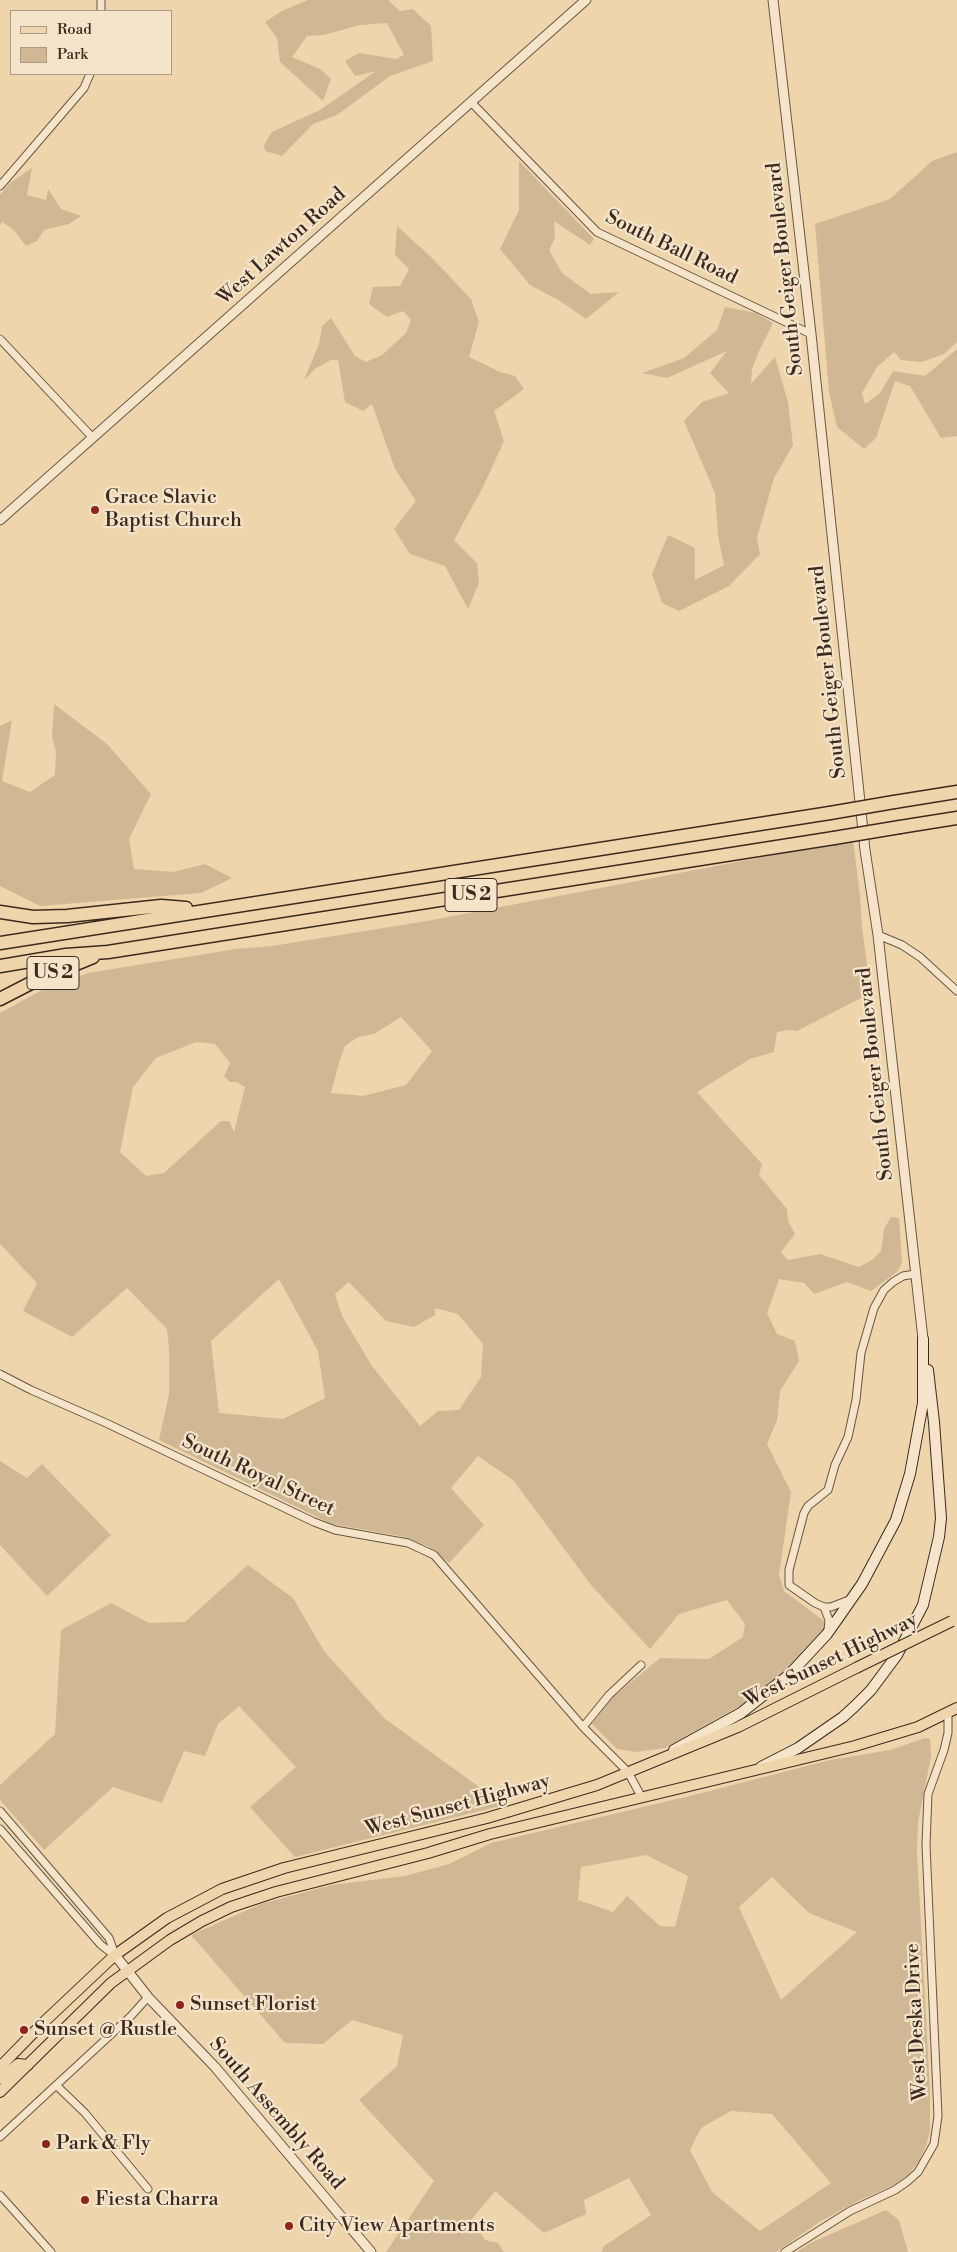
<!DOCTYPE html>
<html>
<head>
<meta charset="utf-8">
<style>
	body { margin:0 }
	#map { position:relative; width:957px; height:2252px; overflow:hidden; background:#efd5ac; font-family:"Libre Bodoni",serif }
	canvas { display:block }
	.legend { position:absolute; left:10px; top:10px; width:162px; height:65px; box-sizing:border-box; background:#f5e4c9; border:1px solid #ab9a85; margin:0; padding:6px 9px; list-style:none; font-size:15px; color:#3b2a20 }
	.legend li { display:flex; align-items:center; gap:10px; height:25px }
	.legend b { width:25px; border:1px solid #ab9a85 }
</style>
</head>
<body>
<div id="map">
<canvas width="957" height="2252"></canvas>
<ul class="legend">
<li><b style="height:6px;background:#efd5ac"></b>Road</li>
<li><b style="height:14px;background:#d0b894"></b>Park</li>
</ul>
</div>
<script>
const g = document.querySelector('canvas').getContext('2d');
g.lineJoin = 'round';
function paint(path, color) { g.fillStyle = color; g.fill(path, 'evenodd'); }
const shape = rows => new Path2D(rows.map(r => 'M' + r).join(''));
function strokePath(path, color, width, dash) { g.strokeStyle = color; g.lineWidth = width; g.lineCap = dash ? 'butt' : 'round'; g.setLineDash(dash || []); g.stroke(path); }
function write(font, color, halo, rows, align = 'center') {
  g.font = font + ' "Libre Bodoni",serif'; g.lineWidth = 4.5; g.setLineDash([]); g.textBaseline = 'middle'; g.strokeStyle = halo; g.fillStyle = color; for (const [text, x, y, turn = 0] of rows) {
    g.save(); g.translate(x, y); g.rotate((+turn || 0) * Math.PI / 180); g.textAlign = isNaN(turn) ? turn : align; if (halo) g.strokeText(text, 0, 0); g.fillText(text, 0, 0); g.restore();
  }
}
const green = shape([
	[308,0,388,0,400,11,413,9,431,26,433,61,390,76,337,115,313,124,282,156,265,151,264,145,272,132,320,110,376,71,355,76,345,61,359,53,396,59,404,55,387,23,360,25,324,35,307,36,292,57,320,69,331,79,323,101,280,62,277,38,265,22,282,11],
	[957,152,957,342,944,354,922,362,901,360,894,352,877,367,862,393,865,404,880,393,893,371,925,376,957,349,957,436,941,438,910,386,895,381,876,438,864,449,837,427,829,392,815,224,890,199,932,161],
	[519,161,594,239,590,245,554,221,555,238,549,250,562,273,591,294,619,292,586,319,560,301,530,285,500,249,519,210],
	[32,168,27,195,46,200,48,189,61,209,81,216,69,224,44,230,37,241,26,246,14,230,2,222,0,225,0,195,10,183],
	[397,226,431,257,471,299,479,322,469,357,500,372,515,376,524,389,494,411,504,441,483,487,454,540,477,563,479,583,468,609,445,566,410,554,394,529,416,501,395,469,372,404,363,411,345,402,338,360,331,360,316,368,304,380,319,344,322,326,331,318,355,356,366,362,382,355,406,333,411,320,403,311,387,317,369,304,373,287,400,286,409,269,395,255],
	[725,307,756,313,773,323,759,351,752,369,751,384,775,357,788,402,793,445,774,478,757,538,760,554,729,586,679,611,662,603,652,574,668,535,695,548,695,580,724,565,718,536,715,493,684,421,702,402,729,393,710,373,727,351,667,378,642,373,684,358,717,330],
	[54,704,107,744,151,794,129,839,134,869,173,872,205,864,232,878,201,893,40,906,0,886,0,726,12,720,2,781,30,792,55,775,56,752,52,736],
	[853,840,860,896,862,928,871,993,797,1031,788,1030,777,1032,774,1052,750,1059,697,1092,762,1164,759,1175,787,1209,788,1221,795,1234,781,1252,788,1260,820,1254,859,1267,872,1260,881,1251,884,1229,891,1217,899,1218,902,1263,897,1272,871,1291,847,1282,814,1294,804,1283,779,1279,767,1313,777,1334,795,1341,799,1361,780,1391,777,1420,767,1444,791,1492,779,1575,784,1591,824,1621,825,1629,793,1664,752,1699,665,1748,636,1752,617,1749,592,1724,611,1699,660,1658,709,1659,743,1637,745,1624,727,1600,679,1614,650,1649,591,1585,513,1480,478,1456,451,1488,484,1525,449,1563,428,1546,400,1536,332,1524,159,1440,169,1394,169,1348,167,1329,127,1288,72,1337,23,1311,37,1283,0,1244,0,1013,44,989,88,973,236,949,272,946,427,921],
	[401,1017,432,1051,406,1085,363,1096,331,1093,339,1063,345,1046,358,1037,374,1034],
	[196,1042,215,1044,230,1063,224,1076,230,1082,237,1082,245,1087,234,1132,229,1121,221,1121,164,1173,146,1176,120,1152,133,1087,156,1058],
	[279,1279,318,1351,325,1398,283,1419,219,1413,211,1341],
	[349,1282,386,1321,414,1327,435,1315,435,1308,458,1314,483,1344,481,1377,459,1410,438,1411,420,1426,372,1366,342,1316,335,1294],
	[0,1461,27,1478,42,1464,111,1535,47,1596,0,1545],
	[248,1565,293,1598,324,1651,384,1718,504,1805,295,1857,250,1807,296,1767,239,1706,218,1724,205,1756,184,1751,162,1803,113,1787,44,1850,0,1800,0,1785,55,1734,61,1630,111,1603,149,1623,185,1622],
	[925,1738,930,1739,931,1757,918,1822,917,1852,930,2089,930,2131,926,2146,919,2161,909,2174,894,2185,858,2201,821,2221,776,2252,601,2252,604,2246,651,2215,629,2178,584,2200,586,2214,544,2233,495,2191,472,2219,485,2240,498,2243,504,2252,386,2252,434,2181,359,2100,397,2066,403,2035,352,2020,323,2044,285,2043,191,1935,261,1904,332,1885,405,1876,449,1864,491,1843,698,1794,830,1760,890,1750],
	[646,1855,688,1876,675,1927,660,1926,627,1896,613,1912,578,1900,581,1867],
	[772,1877,809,1913,857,1932,781,2000,739,1907],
	[731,2111,772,2114,831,2183,760,2231,712,2192,690,2150,701,2128],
	[886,2210,899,2220,908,2252,797,2252,810,2243]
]);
const minor = shape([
	[101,0,101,11],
	[471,102,597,232,811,334],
	[0,186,84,88,90,74],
	[0,339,93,438],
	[878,935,902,945,920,957,957,991],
	[0,1374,31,1390,106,1423,314,1522,335,1530,408,1543,434,1555,583,1727,628,1772,642,1798],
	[849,1600,831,1607,824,1607,815,1603,789,1585,789,1570,804,1513,808,1506,828,1490,835,1465,848,1437,856,1400,861,1353,874,1308,884,1290,893,1282,903,1276,915,1274],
	[824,1607,829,1620,828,1630],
	[583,1727,609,1695,641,1665],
	[0,1811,109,1938,115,1955],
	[0,1829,101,1945,114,1955],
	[57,2086,85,2113,148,2189],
	[0,2137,131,2016,148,1997],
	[0,2195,51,2252],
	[785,2252,850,2211,895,2190,908,2181,918,2172,934,2144,938,2116,926,1845,928,1794,944,1750,948,1733,948,1714]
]);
const tertiary = shape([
	[773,0,811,334,865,850,878,935,923,1339],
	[0,520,586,0],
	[115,1955,148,1997,215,2067,371,2252]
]);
const secondary = shape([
	[674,1750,741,1713,789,1675,827,1634,862,1584,896,1520,910,1474,923,1403,923,1339],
	[761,1767,798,1748,843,1717,855,1706,871,1690,897,1655,923,1605,939,1537,941,1518,934,1422,928,1370]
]);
const primary = shape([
	[0,2067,45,2021,115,1955,167,1918,222,1889,284,1868,487,1818,597,1785,738,1727,856,1668],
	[0,2079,18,2064,28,2065],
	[0,2092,111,1983,170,1940,202,1921,231,1907,276,1892,428,1853,490,1834,855,1746,918,1727,957,1708]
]);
const motorway = shape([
	[894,802,957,792],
	[900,827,957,818],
	[0,912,33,917,67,916,161,906,186,908],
	[0,943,830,813],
	[0,966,66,955,108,952,834,838],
	[0,999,35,981,93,957]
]);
const primaryBridge = shape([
	[856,1668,952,1621]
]);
const motorwayBridge = shape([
	[830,813,894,802],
	[834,838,900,827]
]);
const markers = [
	[95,510,5,"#8f2418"],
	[180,2005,5,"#8f2418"],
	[24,2030,5,"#8f2418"],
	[46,2144,5,"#8f2418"],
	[85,2200,5,"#8f2418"],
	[289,2226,5,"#8f2418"]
];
const shields = [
	[471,895,52],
	[53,973,52]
];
const shieldNames = [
	["US 2",471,895],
	["US 2",53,973]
];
const streetNames = [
	["West Lawton Road",282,247,-42],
	["South Ball Road",671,248,26],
	["South Geiger Boulevard",786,269,-96],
	["South Geiger Boulevard",829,672,-96],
	["South Geiger Boulevard",876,1074,-96],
	["South Royal Street",258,1476,25],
	["West Sunset Highway",831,1661,-26],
	["West Sunset Highway",458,1806,-15],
	["West Deska Drive",917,2022,-93],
	["South Assembly Road",276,2114,49]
];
const poiNames = [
	["Grace Slavic",105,498],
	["Baptist Church",105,521],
	["Sunset Florist",190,2005],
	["Sunset @ Rustle",34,2030],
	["Park & Fly",56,2144],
	["Fiesta Charra",95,2200],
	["City View Apartments",299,2226]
];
paint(green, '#d0b894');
strokePath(minor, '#685543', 9);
strokePath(tertiary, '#685543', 11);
strokePath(secondary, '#3b2a20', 12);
strokePath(primary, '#3b2a20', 12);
strokePath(motorway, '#3b2a20', 15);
strokePath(minor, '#f5e4c9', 7);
strokePath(tertiary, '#f5e4c9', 9);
strokePath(secondary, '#f5e4c9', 10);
strokePath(primary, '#efd5ac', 10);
strokePath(motorway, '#efd5ac', 12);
strokePath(primaryBridge, '#3b2a20', 12, []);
strokePath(motorwayBridge, '#3b2a20', 15, []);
strokePath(primaryBridge, '#efd5ac', 10);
strokePath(motorwayBridge, '#efd5ac', 12);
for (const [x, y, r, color] of markers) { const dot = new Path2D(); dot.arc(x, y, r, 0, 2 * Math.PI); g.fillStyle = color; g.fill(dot); strokePath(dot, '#f5e4c9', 2); }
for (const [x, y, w] of shields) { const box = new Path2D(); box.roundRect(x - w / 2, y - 16.5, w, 33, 4); g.fillStyle = '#f5e4c9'; g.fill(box); strokePath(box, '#3b2a20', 1); }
write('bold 19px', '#3b2a20', null, shieldNames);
write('20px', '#3b2a20', '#f5e4c9', streetNames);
write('20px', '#3b2a20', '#f5e4c9', poiNames, 'left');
</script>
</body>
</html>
